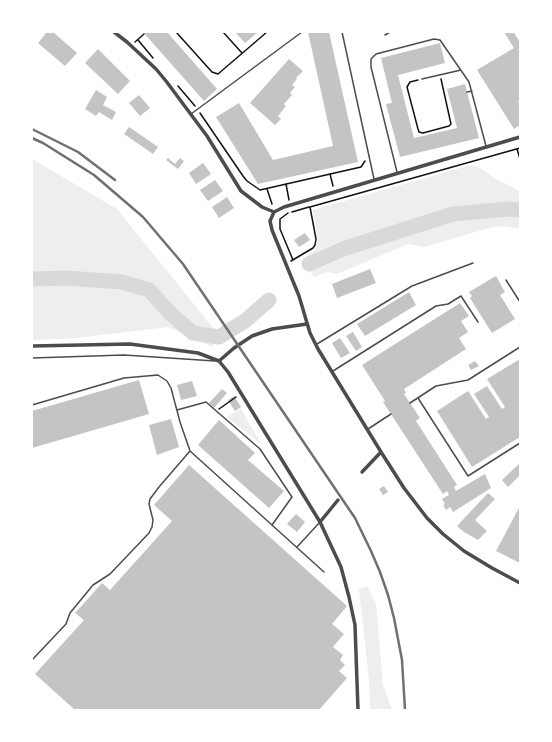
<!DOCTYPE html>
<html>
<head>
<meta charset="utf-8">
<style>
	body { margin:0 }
	#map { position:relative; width:552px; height:742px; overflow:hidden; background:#fff; font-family:Manrope,sans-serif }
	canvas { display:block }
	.frame { position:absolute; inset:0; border:33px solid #fff; pointer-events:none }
</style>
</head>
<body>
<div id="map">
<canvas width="552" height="742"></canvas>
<div class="frame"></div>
</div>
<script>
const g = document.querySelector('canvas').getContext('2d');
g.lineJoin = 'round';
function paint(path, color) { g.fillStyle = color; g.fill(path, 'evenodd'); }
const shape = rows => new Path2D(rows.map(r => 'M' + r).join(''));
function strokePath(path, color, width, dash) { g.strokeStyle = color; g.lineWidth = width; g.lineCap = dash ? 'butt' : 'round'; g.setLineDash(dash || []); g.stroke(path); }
const green = shape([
	[32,159,117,209,214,329,213,347,168,327,77,338,32,340],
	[474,165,480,168,496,179,520,191,520,229,502,226,489,228,424,247,408,244,337,274,327,272,314,277,302,259,315,250,318,240,313,210,467,166],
	[241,409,261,444,227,417],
	[367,586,376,603,383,685,392,710,370,710,369,679,359,589]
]);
const river = shape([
	[309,264,343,249,453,214,509,209,520,210],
	[32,279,66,278,122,282,149,290,171,314,193,333,219,337,245,321,269,300]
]);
const building = shape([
	[47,32,53,32,77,53,65,66,38,43],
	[143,32,167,32,217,89,204,101],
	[235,32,258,32,245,43],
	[308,32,329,32,358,162,258,184,216,117,239,103,273,160,333,146],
	[504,32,515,32,514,33,520,42,520,100,518,101,520,105,520,125,514,129,477,70,514,48],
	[440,43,445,63,398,75,414,138,457,128,447,89,465,84,479,138,400,157,386,104,392,103,381,58],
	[98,49,130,81,118,94,85,63],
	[289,59,303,71,296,78,297,79,292,85,295,87,290,93,292,95,284,104,286,106,278,116,281,119,275,125,250,103],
	[96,90,107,97,103,105,116,112,112,120,99,112,96,116,85,109],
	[139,95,150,108,140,116,129,103],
	[129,127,158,147,153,154,124,134],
	[168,158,175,164,180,158,184,161,178,169,166,160],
	[203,163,211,174,196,184,189,173],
	[215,180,223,191,208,201,200,190],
	[227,197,234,208,219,218,212,207],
	[305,233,310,240,299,247,294,240],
	[370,269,376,283,337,298,332,284],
	[496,276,505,292,500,295,515,319,492,333,470,298,472,296,469,292],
	[409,292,416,305,365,336,357,324],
	[460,303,469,316,461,321,468,332,459,338,466,349,404,389,406,393,404,394,420,418,416,421,457,485,454,487,456,491,485,474,491,488,453,512,450,507,446,510,443,505,445,504,442,499,449,495,447,491,443,494,383,402,385,401,362,365],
	[353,332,362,347,356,351,346,336],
	[340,338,350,353,341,358,332,343],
	[520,359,520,437,472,467,437,411,468,391,486,419,489,417,474,394,487,386,502,409,505,407,487,379],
	[475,361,479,366,471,370,468,365],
	[139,380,149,414,32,448,32,411],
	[192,381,197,396,181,400,177,385],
	[222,389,227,393,214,408,209,403],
	[234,396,241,407,235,411,228,400],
	[171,419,179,447,157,455,149,425],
	[219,420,255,453,248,460,284,491,269,508,198,445],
	[520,463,520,475,508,487,502,480],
	[189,465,347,606,332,624,344,634,333,647,343,655,340,660,345,665,339,671,347,678,319,710,75,710,35,674,84,620,75,613,86,601,102,583,110,590,172,521,154,505],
	[384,486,388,492,383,495,379,489],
	[488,493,495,499,475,520,487,531,478,540,464,532,457,526],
	[520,506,520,563,496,551],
	[296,514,305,522,297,532,287,524]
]);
const path = shape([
	[176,32,212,72,218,74,267,32],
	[223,32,242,53],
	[138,40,153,58],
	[135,42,144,34],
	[418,80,410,82,407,87,418,129,419,132,423,133,449,126,451,124,441,79],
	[178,86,195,106],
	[200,113,243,176,247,181,260,190,361,167,365,161],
	[517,149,520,159],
	[330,174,333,186],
	[286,184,289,200],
	[267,189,272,204],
	[292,212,309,207],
	[288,213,280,219,280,229,293,260],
	[291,261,313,248,315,245,316,239,310,207,520,148],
	[219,409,236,397]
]);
const service = shape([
	[342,32,374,179],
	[385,35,390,32],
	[422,79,461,70],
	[467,92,472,91],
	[191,114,302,32],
	[397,172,371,67,371,59,376,54,434,39,440,40,469,82,486,146],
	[506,280,520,302],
	[317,344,412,286,473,263],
	[32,358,124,355,215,361],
	[333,371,436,306,448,304,461,296,478,322],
	[418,398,468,476,520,443],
	[410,403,436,386,468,380,520,347],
	[32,405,124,378,158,375,167,381,171,388,180,422,190,451,324,572],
	[177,410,206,402,260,449,292,497,272,525],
	[368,429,391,414],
	[297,547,320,522],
	[32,660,66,624,70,613,93,585,110,574,149,533,152,527,153,520,149,504,150,499,159,487,190,451]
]);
const minor = shape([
	[114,32,127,42,156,69,166,81,207,136,241,191,262,207,274,212],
	[274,212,270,221,272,230,299,296,310,333,318,349,381,452,404,488,427,518,443,534,464,551,492,568,520,583],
	[274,212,284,207,520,137],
	[32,346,130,344,198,353,219,361,228,372,320,522,341,567,349,597,355,625,358,710],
	[219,361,234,348,252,336,272,329,307,324],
	[362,472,381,452],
	[320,522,338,500]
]);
const rail = shape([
	[32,129,78,152,115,180],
	[32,138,43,143,94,175,143,217,183,264,336,490,355,518,371,551,380,572,388,595,394,618,402,660,405,710]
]);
paint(green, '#eee');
strokePath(river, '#d9d9d9', 15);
paint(building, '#c4c4c4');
strokePath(path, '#111', 1.5);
strokePath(service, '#4c4c4c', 1.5);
strokePath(minor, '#4c4c4c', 3.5);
strokePath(rail, '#707070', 2.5);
</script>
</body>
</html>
